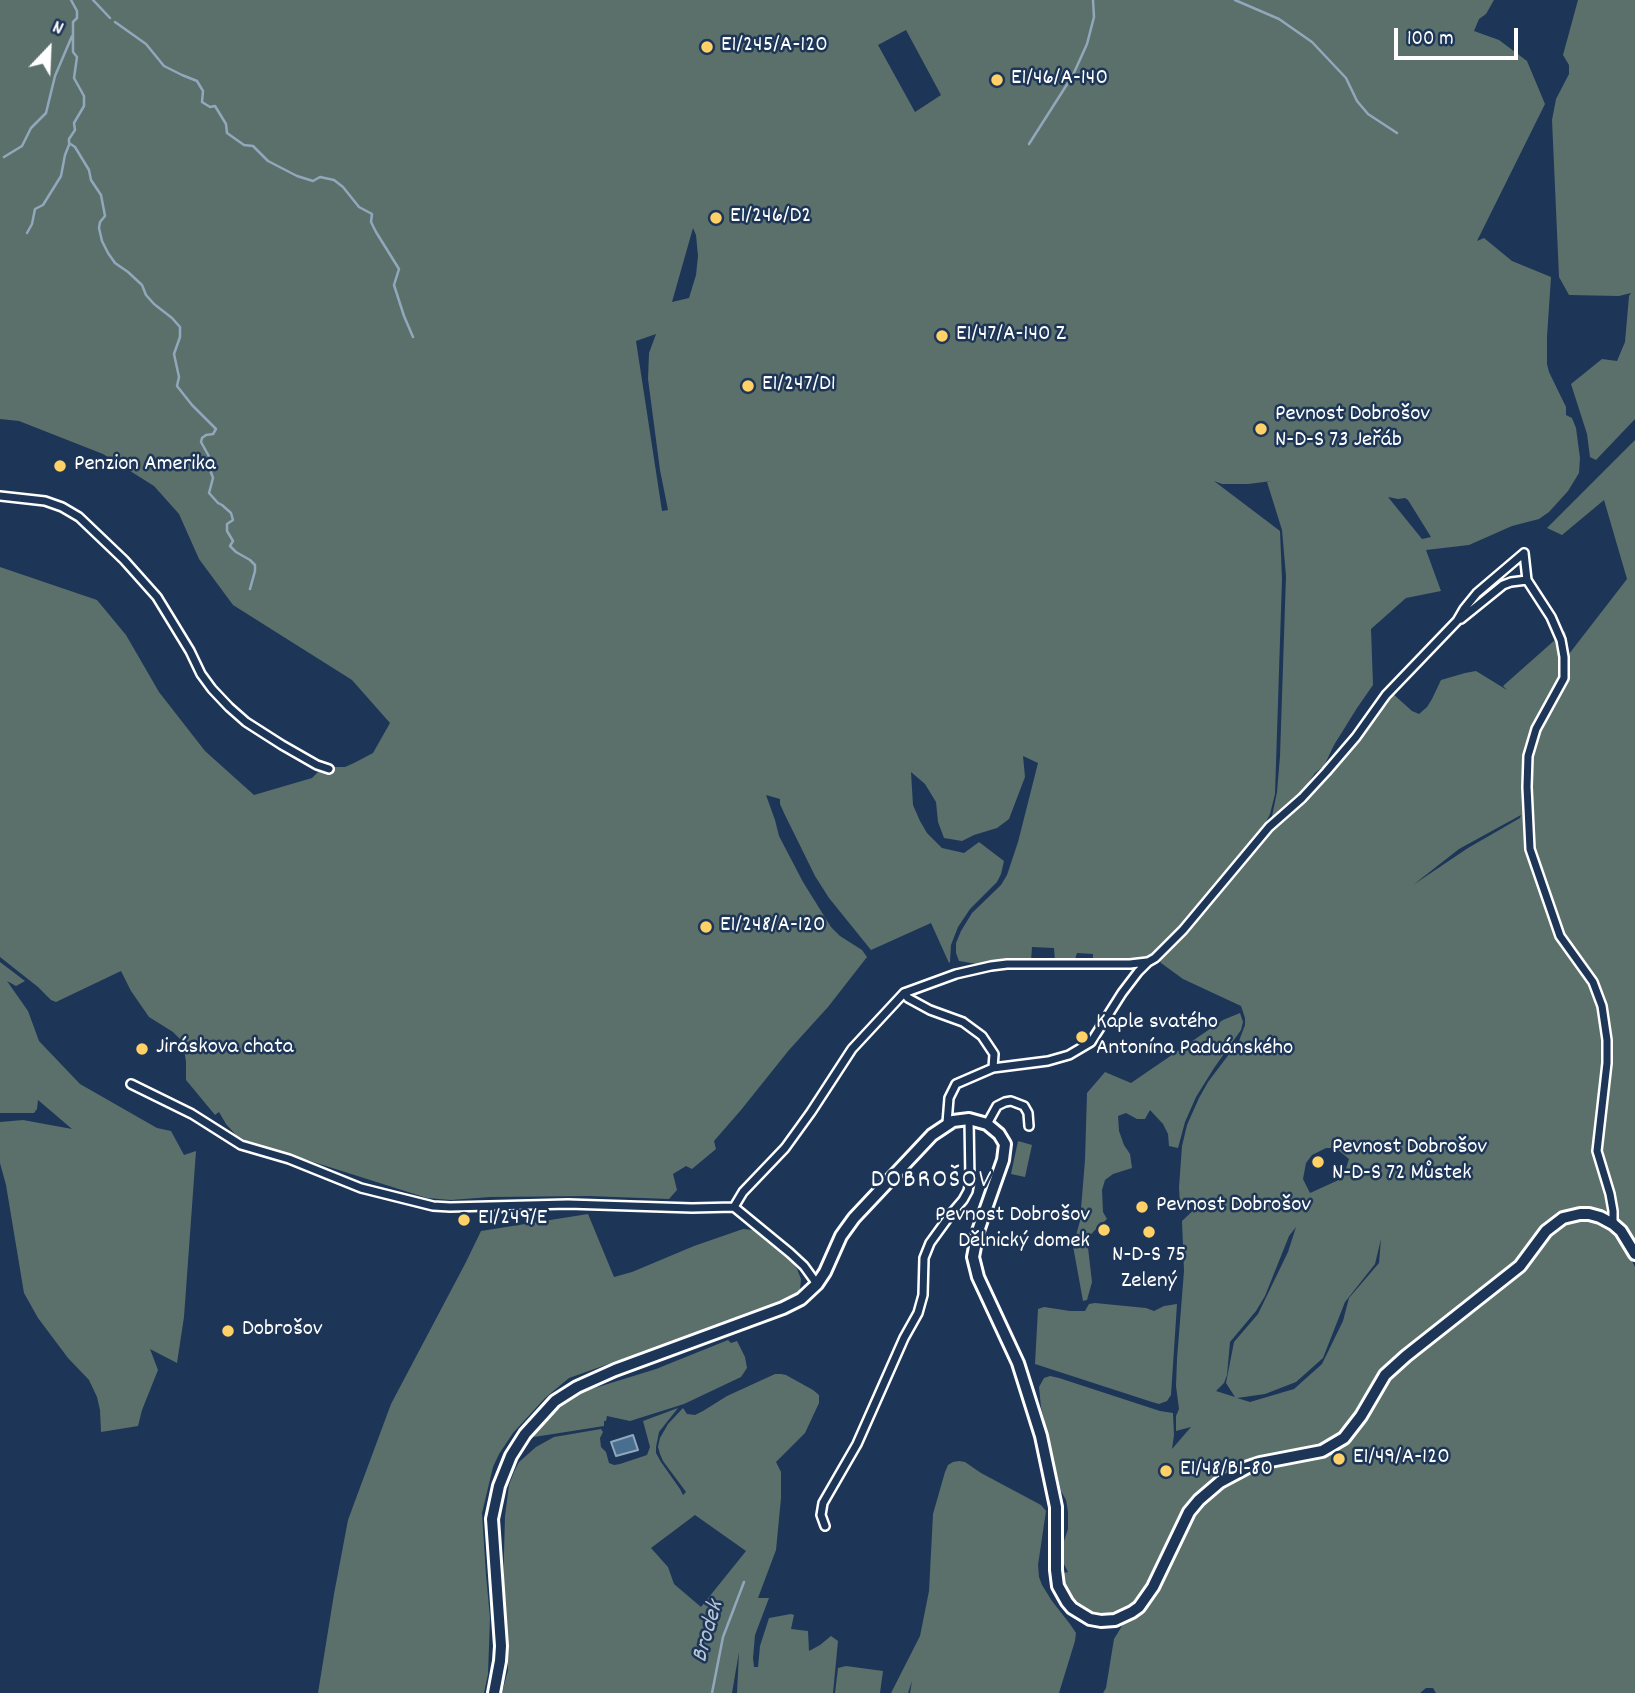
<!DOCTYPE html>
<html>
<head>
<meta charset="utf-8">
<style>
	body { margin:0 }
	#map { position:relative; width:1635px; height:1693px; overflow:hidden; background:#1d3557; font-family:Dekko,sans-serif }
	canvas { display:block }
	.north { position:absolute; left:14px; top:14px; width:70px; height:70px; -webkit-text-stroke:5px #1d3557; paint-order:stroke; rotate:23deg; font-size:19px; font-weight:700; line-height:28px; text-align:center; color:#fff }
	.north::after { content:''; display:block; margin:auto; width:24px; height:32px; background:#fff; clip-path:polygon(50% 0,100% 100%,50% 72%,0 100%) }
	.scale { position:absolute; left:1394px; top:28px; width:124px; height:32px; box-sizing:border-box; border:4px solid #fff; border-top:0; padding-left:9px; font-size:21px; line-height:24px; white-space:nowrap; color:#fff; -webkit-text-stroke:5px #1d3557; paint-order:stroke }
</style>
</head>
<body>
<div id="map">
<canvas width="1635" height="1693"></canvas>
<div class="north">N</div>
<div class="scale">100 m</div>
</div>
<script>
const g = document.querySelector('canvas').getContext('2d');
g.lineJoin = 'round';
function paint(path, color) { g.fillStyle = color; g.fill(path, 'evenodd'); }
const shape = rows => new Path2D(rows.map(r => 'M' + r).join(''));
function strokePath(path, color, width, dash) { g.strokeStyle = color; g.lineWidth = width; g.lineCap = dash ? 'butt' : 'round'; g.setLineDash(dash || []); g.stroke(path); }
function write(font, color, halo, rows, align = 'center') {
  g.font = font + ' Dekko,sans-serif'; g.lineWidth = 5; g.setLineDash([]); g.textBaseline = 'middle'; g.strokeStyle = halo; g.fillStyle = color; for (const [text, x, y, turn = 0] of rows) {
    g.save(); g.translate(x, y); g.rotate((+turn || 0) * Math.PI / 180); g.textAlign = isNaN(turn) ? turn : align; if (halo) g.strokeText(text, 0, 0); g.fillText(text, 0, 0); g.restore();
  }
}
const green = shape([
	[0,0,1494,0,1486,14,1479,19,1474,31,1499,40,1527,61,1545,104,1477,241,1484,238,1512,261,1551,277,1547,337,1547,364,1549,372,1566,407,1566,415,1572,418,1576,428,1580,458,1579,473,1568,491,1549,512,1539,519,1512,526,1469,545,1426,550,1441,591,1406,598,1371,629,1373,685,1357,708,1334,745,1324,766,1315,773,1301,794,1271,821,1277,792,1280,756,1286,576,1282,530,1267,482,1272,481,1248,484,1222,484,1214,481,1280,531,1282,579,1275,794,1270,814,1263,828,1181,928,1166,943,1144,960,1093,962,1093,954,1077,953,1074,962,1055,962,1054,948,1032,947,1031,961,984,965,959,961,956,953,956,943,961,931,972,913,1001,885,1007,875,1018,842,1038,763,1023,756,1025,777,1009,819,997,828,974,835,962,841,944,838,938,822,936,802,925,784,911,772,913,805,920,821,927,833,942,848,964,853,979,842,1004,861,1001,874,997,882,970,909,958,927,951,945,950,962,949,963,931,923,871,950,829,898,815,876,784,813,780,804,780,799,766,795,775,820,779,836,803,882,831,927,840,936,862,950,867,957,828,1007,789,1050,741,1110,714,1141,716,1149,692,1169,686,1166,673,1174,677,1190,669,1199,589,1196,490,1197,451,1200,427,1198,247,1141,236,1135,226,1124,219,1112,215,1115,186,1080,186,1062,183,1042,173,1032,149,1017,131,991,121,971,56,1002,51,1000,38,987,0,957,0,567,97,600,126,635,159,692,205,751,254,795,312,778,323,767,345,767,354,763,373,753,390,723,352,680,233,605,199,559,179,514,154,486,103,454,19,421,0,419],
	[906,30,941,95,915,112,878,45],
	[693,228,696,235,698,256,696,275,689,298,672,302],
	[656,334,649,353,648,379,660,470,668,510,662,511,636,341],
	[1388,497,1398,499,1405,498,1408,500,1431,537,1422,539],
	[1578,0,1635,0,1635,419,1596,460,1590,457,1587,434,1571,384,1602,359,1617,361,1625,342,1629,296,1631,293,1619,296,1569,295,1559,277,1552,120,1556,99,1569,74,1569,65,1563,55],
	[1635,440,1635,1245,1631,1239,1579,1210,1381,1372,1371,1387,1357,1413,1340,1434,1320,1446,1275,1454,1246,1462,1225,1472,1206,1487,1195,1497,1185,1510,1148,1585,1136,1603,1122,1612,1113,1615,1107,1616,1092,1614,1081,1609,1071,1599,1063,1584,1061,1578,1064,1573,1068,1572,1063,1562,1064,1541,1068,1529,1068,1512,1066,1500,1061,1491,1041,1407,1039,1387,1044,1378,1050,1376,1059,1378,1160,1411,1173,1413,1174,1435,1172,1449,1191,1427,1176,1431,1176,1416,1179,1409,1176,1386,1177,1359,1184,1271,1182,1221,1199,1205,1197,1201,1180,1205,1179,1187,1182,1146,1187,1125,1199,1098,1208,1082,1239,1041,1245,1025,1245,1018,1241,1006,1183,979,1161,963,1159,959,1187,930,1268,833,1308,796,1346,756,1392,693,1412,711,1419,714,1427,707,1432,699,1441,680,1465,673,1476,671,1507,690,1503,686,1565,631,1569,654,1627,579,1604,500,1562,535,1547,528],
	[1521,815,1520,818,1468,848,1413,885,1459,849],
	[1332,1145,1349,1159,1343,1178,1310,1193,1303,1179,1306,1163,1312,1155,1326,1148,1331,1148],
	[1296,1227,1288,1252,1258,1314,1234,1342,1226,1383,1235,1397,1216,1391,1224,1383,1227,1375,1230,1342,1256,1311,1265,1296,1289,1236],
	[1381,1239,1379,1263,1349,1298,1343,1321,1322,1364,1294,1389,1250,1402,1237,1398,1265,1394,1296,1382,1323,1358,1345,1302,1375,1264],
	[0,962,25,981,16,986,7,981,28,1011,39,1041,80,1084,157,1128,171,1131,184,1155,196,1151,184,1317,177,1363,150,1349,158,1370,142,1410,138,1426,101,1432,100,1410,97,1397,89,1380,68,1358,38,1318,24,1293,6,1185,0,1163,0,1122,23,1120,72,1129,38,1100,37,1109,34,1113,0,1113],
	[1240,1013,1243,1022,1241,1030,1214,1068,1196,1097,1185,1122,1178,1148,1169,1146,1168,1134,1163,1124,1150,1110,1145,1119,1137,1119,1126,1113,1118,1116,1119,1131,1124,1145,1130,1154,1132,1168,1113,1174,1105,1180,1102,1190,1103,1212,1107,1219,1094,1231,1087,1239,1092,1282,1087,1300,1083,1301,1073,1246,1080,1221,1085,1160,1087,1093,1105,1072,1131,1083,1223,1020],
	[1018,1141,1032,1145,1025,1177,1011,1174],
	[588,1214,614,1277,632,1272,694,1246,743,1229,753,1230,763,1237,789,1258,797,1269,801,1279,800,1290,791,1299,627,1360,614,1362,569,1378,545,1398,513,1433,499,1454,493,1467,482,1513,486,1575,490,1618,488,1674,484,1693,318,1693,334,1594,348,1520,355,1501,391,1404,466,1262,481,1231],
	[1581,1219,1588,1219,1598,1222,1610,1228,1630,1257,1635,1267,1635,1693,1436,1693,1433,1688,1426,1688,1420,1693,1103,1693,1106,1688,1114,1639,1125,1621,1142,1611,1150,1602,1193,1515,1202,1503,1223,1486,1249,1471,1277,1463,1324,1455,1389,1378,1409,1360,1524,1269,1550,1234,1565,1223],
	[1095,1303,1146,1308,1154,1311,1164,1306,1177,1304,1171,1395,1167,1401,1159,1404,1152,1402,1035,1364,1038,1309,1044,1307,1070,1311,1085,1311,1089,1304],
	[728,1340,731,1343,737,1341,745,1357,747,1368,741,1377,684,1404,630,1421,607,1416,606,1421,604,1421,604,1426,534,1437,536,1431,555,1412,565,1403,585,1391,656,1369],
	[775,1374,781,1374,786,1375,813,1390,819,1395,819,1403,805,1433,776,1462,781,1472,781,1498,776,1550,758,1598,769,1598,755,1635,753,1658,754,1667,758,1667,760,1646,769,1618,791,1614,794,1615,791,1629,808,1631,809,1651,820,1645,831,1636,838,1641,833,1693,737,1693,739,1652,732,1693,502,1693,508,1670,505,1598,503,1591,505,1516,509,1485,514,1472,519,1462,536,1447,554,1437,601,1429,603,1432,600,1438,601,1447,606,1452,609,1463,614,1465,620,1464,647,1455,650,1447,643,1421,678,1408,659,1432,656,1447,656,1453,661,1462,680,1489,683,1495,686,1492,663,1461,660,1454,658,1447,660,1438,668,1424,683,1408,687,1414,695,1415,703,1411,727,1396],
	[695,1515,746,1551,701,1607,674,1584,668,1567,651,1548],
	[959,1461,965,1462,981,1473,1041,1505,1046,1511,1038,1565,1039,1577,1042,1585,1052,1601,1070,1624,1076,1633,1075,1641,1059,1693,910,1693,912,1681,908,1693,891,1693,920,1636,929,1591,933,1514,945,1472,948,1465,953,1462],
	[846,1666,883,1671,880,1693,835,1693,838,1668]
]);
const water = shape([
	[633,1435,638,1450,616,1456,611,1442,633,1435]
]);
const stream = shape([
	[71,0,77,11,77,18,73,22,73,52,77,57,74,78,84,96,84,106,74,123,75,130,69,139,69,143,75,147,89,170,91,180,101,195,105,216,100,222,99,228,102,241,108,253,115,263,128,272,142,285,146,295,154,304,172,318,180,327,180,337,174,354,179,377,177,386,192,405,216,429,213,434,206,435,202,438,201,442,211,460,208,464,213,478,209,493,218,503,222,505,231,513,233,520,227,524,227,531,233,541,230,546,236,552,250,560,255,565,255,571,250,589],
	[93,0,110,18],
	[1235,0,1279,19,1312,42,1346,78,1357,101,1368,114,1397,133],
	[115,22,146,44,164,66,182,75,197,81,203,91,202,102,210,107,215,106,226,124,227,133,244,145,253,146,268,161,297,176,313,181,320,177,334,180,343,187,359,207,372,214,371,222,376,232,399,269,394,285,404,316,413,337],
	[1029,144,1073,75,1087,44,1094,17,1093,0],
	[4,157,22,146,31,128,46,113,55,76,72,36],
	[27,233,32,224,35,209,43,205,61,176,65,155,69,145],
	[712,1693,723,1637,744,1582]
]);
const street = shape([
	[0,496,45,501,62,507,79,517,124,560,157,597,190,651,201,674,212,689,229,707,246,722,282,745,317,765,329,769],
	[1524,553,1527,580,1551,617,1561,640,1564,657,1564,678,1536,729,1528,756,1527,787,1530,849,1560,936,1593,982,1602,1006,1607,1040,1607,1063,1597,1151,1610,1194,1613,1211,1613,1224],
	[1461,619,1503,585,1511,582,1527,580],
	[904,993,908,998,930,1010,963,1022,982,1036,994,1054,993,1068],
	[131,1084,192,1114,241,1145,289,1159,361,1188,433,1206,450,1207,568,1204,692,1208,734,1207,790,1253,804,1266,817,1284],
	[947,1123,949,1098,956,1084,993,1068,1048,1061,1069,1055,1091,1042,1122,993,1138,972,1148,962,1155,958,1183,930,1269,827,1302,798,1326,772,1356,737,1386,695,1457,621,1464,609,1477,593,1524,553],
	[987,1124,997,1106,1005,1102,1011,1101,1024,1106,1028,1113,1029,1126],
	[734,1207,743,1192,785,1148,811,1112,852,1049,904,993,956,974,991,966,1007,964,1130,964,1147,962],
	[825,1526,821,1515,823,1503,857,1444,904,1338,918,1313,923,1295,924,1258,930,1243,951,1214,963,1200,968,1191,970,1181,969,1119]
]);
const secondary = shape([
	[494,1693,500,1661,501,1646,492,1519,499,1486,511,1456,525,1434,555,1401,577,1387,615,1370,783,1308,801,1299,817,1284,825,1272,841,1236,854,1218,932,1135,953,1121,969,1119,987,1124,999,1134,1005,1144,1003,1160,978,1231,973,1257,978,1277,1018,1363,1041,1436,1056,1507,1056,1570,1058,1586,1067,1602,1072,1608,1090,1619,1101,1621,1115,1620,1132,1612,1139,1607,1153,1587,1189,1512,1199,1500,1220,1482,1248,1467,1260,1463,1322,1451,1344,1438,1361,1416,1385,1375,1406,1356,1520,1266,1546,1231,1563,1218,1580,1214,1589,1214,1600,1217,1613,1224,1621,1231,1635,1254]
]);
const markers = [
	[707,47,7,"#ffd166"],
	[997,80,7,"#ffd166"],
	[716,218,7,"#ffd166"],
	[942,336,7,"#ffd166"],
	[748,386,7,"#ffd166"],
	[1261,429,7,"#ffd166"],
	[60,466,7,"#ffd166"],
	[706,927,7,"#ffd166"],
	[1082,1037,7,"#ffd166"],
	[142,1049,7,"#ffd166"],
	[1318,1162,7,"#ffd166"],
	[1142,1207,7,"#ffd166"],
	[464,1220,7,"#ffd166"],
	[1104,1230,7,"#ffd166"],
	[1149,1232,7,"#ffd166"],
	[228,1331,7,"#ffd166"],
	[1339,1459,7,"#ffd166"],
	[1166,1471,7,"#ffd166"]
];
const poiNames = [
	["E1/245/A-120",721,47],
	["E1/46/A-140",1011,80],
	["E1/246/D2",730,218],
	["E1/47/A-140 Z",956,336],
	["E1/247/D1",762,386],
	["Pevnost Dobrošov",1275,416],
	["N-D-S 73 Jeřáb",1275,442],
	["Penzion Amerika",74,466],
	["E1/248/A-120",720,927],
	["Kaple svatého",1096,1024],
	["Antonína Paduánského",1096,1050],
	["Jiráskova chata",156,1049],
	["Pevnost Dobrošov",1332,1149],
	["N-D-S 72 Můstek",1332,1175],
	["Pevnost Dobrošov",1156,1207],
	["Pevnost Dobrošov",1090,1217,"right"],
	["Dělnický domek",1090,1243,"right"],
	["E1/249/E",478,1220],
	["N-D-S 75",1149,1257,"center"],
	["Zelený",1149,1283,"center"],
	["Dobrošov",242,1331],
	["E1/49/A-120",1353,1459],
	["E1/48/B1-80",1180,1471]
];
const waterNames = [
	["Brodek",710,1632,-74]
];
const quarterNames = [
	["DOBROŠOV",932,1182]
];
paint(green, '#5b706b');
paint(water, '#486e90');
strokePath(water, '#91a8bc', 2);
strokePath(stream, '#91a8bc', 2.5);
strokePath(street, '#fff', 12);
strokePath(secondary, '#fff', 16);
strokePath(street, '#1d3557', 7);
strokePath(secondary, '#1d3557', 10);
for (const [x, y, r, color] of markers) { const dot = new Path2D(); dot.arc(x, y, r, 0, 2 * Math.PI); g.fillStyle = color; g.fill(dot); strokePath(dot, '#1d3557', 2.5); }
write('23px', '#fff', '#1d3557', poiNames, 'left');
write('italic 24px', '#b6c5d3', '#1d3557', waterNames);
g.letterSpacing = '2px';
write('26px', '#fff', '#1d3557', quarterNames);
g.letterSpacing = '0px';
</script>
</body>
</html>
